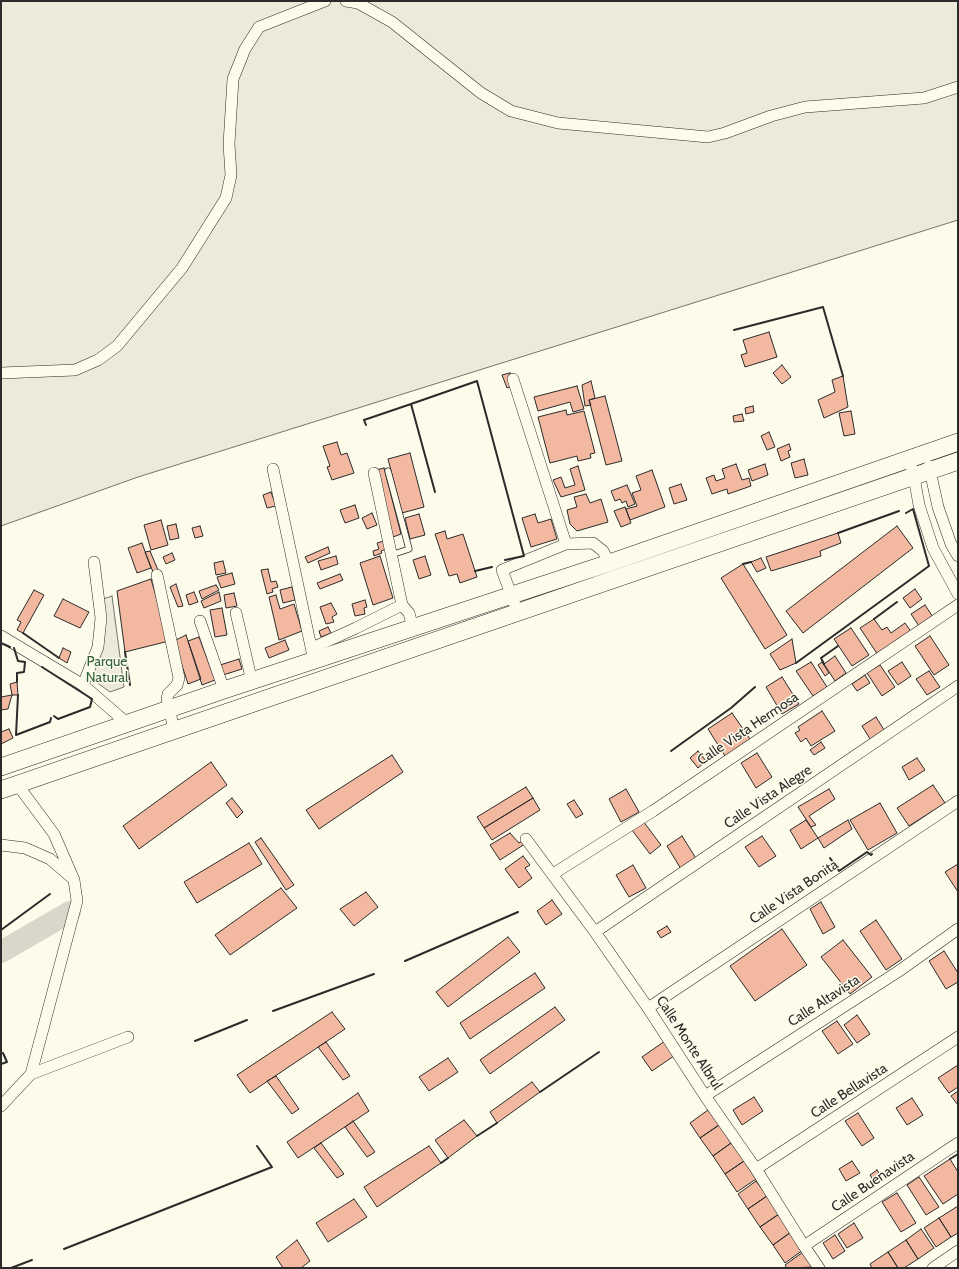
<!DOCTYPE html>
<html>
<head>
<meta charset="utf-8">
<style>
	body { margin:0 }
	#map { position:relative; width:959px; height:1269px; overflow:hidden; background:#fdfbea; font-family:Cabin,sans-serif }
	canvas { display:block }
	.frame { position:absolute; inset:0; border:2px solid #2b2b2b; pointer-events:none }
</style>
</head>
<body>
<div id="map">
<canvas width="959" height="1269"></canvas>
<div class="frame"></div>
</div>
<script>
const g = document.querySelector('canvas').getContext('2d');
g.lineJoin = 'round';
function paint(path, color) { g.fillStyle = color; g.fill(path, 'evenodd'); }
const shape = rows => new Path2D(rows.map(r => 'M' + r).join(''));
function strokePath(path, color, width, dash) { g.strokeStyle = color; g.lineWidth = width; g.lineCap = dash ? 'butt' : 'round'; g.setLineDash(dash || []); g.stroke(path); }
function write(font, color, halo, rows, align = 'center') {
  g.font = font + ' Cabin,sans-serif'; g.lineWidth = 3; g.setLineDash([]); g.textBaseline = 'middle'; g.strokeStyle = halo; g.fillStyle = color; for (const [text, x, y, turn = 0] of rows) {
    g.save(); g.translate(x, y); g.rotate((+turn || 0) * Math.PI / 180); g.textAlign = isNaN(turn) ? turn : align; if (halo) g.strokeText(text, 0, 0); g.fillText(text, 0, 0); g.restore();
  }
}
const green = shape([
	[1,1,958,1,958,220,138,477,1,526,1,1],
	[112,596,124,687,110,692,88,676,100,600,112,596]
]);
const river = shape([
	[1,952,70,912]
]);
const building = shape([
	[769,332,777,357,745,367,741,355,747,353,743,340,769,332],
	[782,365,791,377,782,384,773,373,782,365],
	[510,373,514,386,507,388,502,375,510,373],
	[843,376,848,407,824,418,818,400,835,392,832,380,843,376],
	[591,381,595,398,589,400,591,405,585,406,582,385,591,381],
	[577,386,584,409,573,412,570,402,538,411,534,397,577,386],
	[605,396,622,461,606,465,589,400,605,396],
	[753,406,754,412,746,414,745,408,753,406],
	[566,410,567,415,584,411,595,453,590,454,591,458,578,461,577,456,550,463,538,417,566,410],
	[851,411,855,434,844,436,839,413,851,411],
	[742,414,744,421,734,422,733,416,742,414],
	[769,432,775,447,767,450,761,436,769,432],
	[337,442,341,455,347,453,354,473,332,480,327,467,330,466,323,446,337,442],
	[789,444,791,450,788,451,790,457,781,461,777,449,789,444],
	[410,453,424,507,402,513,388,459,410,453],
	[804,459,808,475,795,478,791,463,804,459],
	[736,464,742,480,749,478,751,486,728,494,727,489,712,494,706,478,714,475,716,481,725,478,722,469,736,464],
	[765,464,768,475,752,481,748,470,765,464],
	[578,466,585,490,561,497,553,480,561,477,565,488,575,485,570,469,578,466],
	[384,468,401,534,393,537,376,470,384,468],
	[652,470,665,507,630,520,626,509,637,506,632,493,641,490,636,476,652,470],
	[681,484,687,500,674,504,669,488,681,484],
	[627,485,635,504,628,507,626,501,622,503,620,499,615,501,611,491,627,485],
	[271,492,276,506,267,508,263,495,271,492],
	[586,494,590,503,601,499,608,522,577,531,570,524,567,510,577,507,574,497,586,494],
	[355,505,359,518,345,523,340,510,355,505],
	[625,507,631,523,621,527,614,511,625,507],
	[372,513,377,525,367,529,362,518,372,513],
	[419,514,425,535,410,539,405,518,419,514],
	[535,514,538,523,551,519,557,539,531,547,522,518,535,514],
	[161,520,168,545,151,550,144,525,161,520],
	[176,524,179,538,170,540,167,526,176,524],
	[200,526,203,536,195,538,192,528,200,526],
	[897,526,913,548,803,633,786,611,897,526],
	[445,531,447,539,463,534,477,577,460,583,457,574,449,576,435,534,445,531],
	[838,533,841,543,820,551,821,556,771,571,766,557,838,533],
	[384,541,386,549,381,551,382,553,374,556,373,551,379,549,377,543,384,541],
	[142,543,151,568,137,573,128,548,142,543],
	[328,547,330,553,308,563,305,557,328,547],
	[150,551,158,570,153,572,145,552,150,551],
	[172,553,175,560,166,564,163,557,172,553],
	[336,556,338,564,321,570,318,561,336,556],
	[380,556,393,598,373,605,360,563,380,556],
	[425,556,431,575,419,579,413,560,425,556],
	[761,558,766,568,757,572,751,562,761,558],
	[223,561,226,573,216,575,214,563,223,561],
	[743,564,787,635,765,649,721,578,743,564],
	[268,569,271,582,276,581,278,587,272,589,273,592,267,594,261,570,268,569],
	[232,573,235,584,221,588,217,577,232,573],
	[340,574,343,580,320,589,317,583,340,574],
	[151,579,169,641,125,652,117,591,151,579],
	[176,584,183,606,178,607,170,587,176,584],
	[216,585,219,590,202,599,199,591,216,585],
	[292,587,295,600,283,603,280,590,292,587],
	[915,589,922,599,910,608,903,598,915,589],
	[34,590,44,595,23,633,17,630,21,622,17,620,34,590],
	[194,592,198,602,189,605,186,595,194,592],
	[219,592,221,601,204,608,201,601,219,592],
	[234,593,237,606,226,608,224,595,234,593],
	[276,595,280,609,294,604,302,631,279,640,269,597,276,595],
	[63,599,89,612,80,628,54,616,63,599],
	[365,600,367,607,364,608,365,614,355,616,352,604,365,600],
	[331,603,337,614,332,617,334,622,326,624,320,607,331,603],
	[925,605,933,617,919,626,911,614,925,605],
	[222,608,227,635,215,637,210,610,222,608],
	[874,619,882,630,887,627,891,633,905,623,912,633,878,655,860,628,874,619],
	[328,627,331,633,321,637,319,631,328,627],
	[851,628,869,655,852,666,834,639,851,628],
	[186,635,201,679,188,684,174,641,186,635],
	[930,636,949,665,934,675,915,646,930,636],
	[199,637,215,680,202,685,188,641,199,637],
	[792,639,796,663,780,670,770,654,792,639],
	[285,640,289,650,269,658,265,648,285,640],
	[63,648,71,652,67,663,59,658,63,648],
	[835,656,846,673,835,681,824,664,835,656],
	[239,659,242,669,223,675,220,665,239,659],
	[811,662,827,687,813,696,796,671,811,662],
	[822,662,829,673,825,676,818,665,822,662],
	[902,662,911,676,898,685,888,671,902,662],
	[880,665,895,687,882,696,867,673,880,665],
	[929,671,940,687,927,695,916,679,929,671],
	[865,675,870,683,857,691,852,684,865,675],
	[782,677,799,704,782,714,766,687,782,677],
	[17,682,18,695,12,695,10,684,17,682],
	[12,695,8,709,1,710,1,697,12,695],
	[822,711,835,731,811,746,806,738,801,742,795,733,800,730,798,727,822,711],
	[732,713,750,739,725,756,708,729,732,713],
	[876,717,886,733,872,742,862,726,876,717],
	[9,729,13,738,1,744,1,732,9,729],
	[821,742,825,748,814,755,810,750,821,742],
	[698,751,706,761,698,768,690,758,698,751],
	[757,753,772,777,756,788,741,763,757,753],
	[392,755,403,772,319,829,306,810,392,755],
	[917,758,925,770,909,780,902,767,917,758],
	[211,762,227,785,139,849,123,826,211,762],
	[933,785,945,803,909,826,897,808,933,785],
	[526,787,533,798,484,828,477,817,526,787],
	[626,789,639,812,621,822,609,799,626,789],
	[829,789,835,799,809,816,816,825,811,827,798,807,829,789],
	[232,798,243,812,237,818,226,803,232,798],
	[533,798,540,810,492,840,484,828,533,798],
	[574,800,583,814,576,818,567,804,574,800],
	[880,803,897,833,868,850,850,820,880,803],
	[806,820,818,838,801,849,790,830,806,820],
	[848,820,852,829,824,848,818,838,848,820],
	[643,821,661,845,650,854,632,830,643,821],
	[510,833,519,843,526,839,528,842,500,860,490,845,510,833],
	[682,836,697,860,681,869,667,846,682,836],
	[762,836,776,856,759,867,745,847,762,836],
	[261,838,294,885,286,890,255,842,261,838],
	[249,843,262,864,197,903,184,882,249,843],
	[523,856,530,865,525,868,532,878,519,888,505,869,523,856],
	[958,864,958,892,945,872,958,864],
	[633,865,646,888,629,897,616,875,633,865],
	[281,888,297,908,230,955,215,935,281,888],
	[366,892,378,907,354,926,340,909,366,892],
	[552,900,562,914,546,925,537,911,552,900],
	[821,902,835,927,823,934,810,909,821,902],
	[876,920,902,959,886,970,860,931,876,920],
	[667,926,671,932,661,938,657,932,667,926],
	[782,929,807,965,755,1001,730,966,782,929],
	[508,937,520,952,448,1007,436,992,508,937],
	[843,940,872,977,850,994,821,957,843,940],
	[944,951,958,973,958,982,946,989,929,961,944,951],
	[535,973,545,988,470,1039,460,1023,535,973],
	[555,1007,565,1020,490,1074,480,1060,555,1007],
	[332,1012,345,1029,250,1093,237,1075,332,1012],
	[857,1015,870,1034,857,1043,844,1025,857,1015],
	[837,1021,853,1044,838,1054,822,1031,837,1021],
	[665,1041,674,1056,652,1071,642,1057,665,1041],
	[326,1042,350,1076,343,1080,318,1047,326,1042],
	[448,1058,458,1072,429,1091,419,1077,448,1058],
	[958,1065,958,1087,949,1093,938,1078,958,1065],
	[276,1076,299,1109,292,1114,267,1081,276,1076],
	[532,1082,540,1092,497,1123,490,1112,532,1082],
	[958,1091,958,1105,951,1096,958,1091],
	[358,1093,369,1111,298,1158,287,1142,358,1093],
	[754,1097,763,1111,742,1125,733,1110,754,1097],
	[912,1098,923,1115,907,1125,896,1108,912,1098],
	[708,1110,719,1125,700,1138,690,1123,708,1110],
	[858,1113,874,1138,862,1146,845,1121,858,1113],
	[464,1120,477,1136,448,1158,435,1140,464,1120],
	[353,1121,375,1152,367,1157,345,1127,353,1121],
	[719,1125,731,1143,713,1156,700,1138,719,1125],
	[321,1143,344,1174,337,1178,314,1148,321,1143],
	[731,1143,744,1161,725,1174,713,1156,731,1143],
	[429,1146,441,1163,377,1207,364,1187,429,1146],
	[950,1159,958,1172,958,1194,943,1204,924,1176,950,1159],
	[744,1161,756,1179,737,1192,725,1174,744,1161],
	[852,1161,860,1173,846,1181,839,1169,852,1161],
	[877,1170,882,1178,875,1183,870,1175,877,1170],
	[919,1177,939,1207,926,1215,907,1185,919,1177],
	[756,1181,767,1196,748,1209,738,1194,756,1181],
	[897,1193,916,1223,901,1232,882,1202,897,1193],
	[767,1196,779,1214,760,1227,748,1209,767,1196],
	[354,1199,367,1217,328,1242,316,1223,354,1199],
	[958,1206,958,1233,951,1237,939,1218,958,1206],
	[779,1214,791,1232,773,1245,760,1227,779,1214],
	[939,1218,951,1237,936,1247,924,1228,939,1218],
	[854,1223,863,1238,847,1248,838,1234,854,1223],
	[921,1229,934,1248,918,1259,906,1240,921,1229],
	[791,1232,803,1250,785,1263,773,1245,791,1232],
	[835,1235,845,1251,833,1259,823,1243,835,1235],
	[297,1240,310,1261,301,1268,283,1268,276,1257,297,1240],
	[906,1240,918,1259,904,1268,898,1268,888,1252,906,1240],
	[803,1252,814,1267,787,1268,785,1265,803,1252],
	[888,1252,898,1268,872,1268,870,1264,888,1252]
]);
const service = shape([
	[388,471,409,549,391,555]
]);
const minor = shape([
	[346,1,358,3,392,22,481,93,511,111,558,123,708,137,725,133,771,116,805,107,924,98,958,87],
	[1,373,75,370,98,360,117,346,182,268,226,198,231,175,229,144,233,79,245,49,259,27,325,1],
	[513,379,566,544,593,543,603,551,609,563],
	[909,458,914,477,919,505,933,548,958,594],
	[929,466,938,507,951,544,958,556],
	[273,469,314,661],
	[374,473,402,605,409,613,413,628],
	[157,575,179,678,177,685,168,694,167,699,174,730],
	[236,613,252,682],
	[518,613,502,570,566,544],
	[200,621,224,690],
	[1,636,83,685,128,724],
	[312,648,356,628,402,605],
	[83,685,98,647,101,618,94,562],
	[526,839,595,932,648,1008,705,1096,756,1169,804,1246,819,1268],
	[1,845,25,848,50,859,71,877],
	[553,874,653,811,958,605],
	[595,932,958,686],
	[648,1008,958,801],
	[31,1074,128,1037],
	[705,1096,899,971,958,929],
	[1,1106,31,1074,77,901,74,880,54,834,17,784],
	[756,1169,958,1037],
	[804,1246,958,1143],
	[933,1268,958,1251]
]);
const primary = shape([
	[1,767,224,690,609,563,958,442],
	[1,790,958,461]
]);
const wall = shape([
	[734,330,823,307,843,376],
	[366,425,364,420,411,404],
	[435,492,411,404,477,381,524,556,505,560],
	[838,533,899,511],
	[743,564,751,562],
	[475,571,492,567],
	[874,619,897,602],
	[23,633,59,658],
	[1,643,10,647],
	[14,648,18,661,25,662,24,672,17,673,17,682],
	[125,652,130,685],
	[796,663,929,566,913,509,906,513],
	[824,664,821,658,838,646],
	[42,667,92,699,90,707,58,719,54,716],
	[18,695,16,735,50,722,51,718],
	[671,751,731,708,755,687],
	[830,858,839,871,867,852,871,855,872,854],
	[1,930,50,894],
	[405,961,518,912],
	[273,1011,374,974],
	[195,1041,247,1020],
	[1,1064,7,1062,3,1053],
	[540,1092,599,1052],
	[477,1136,497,1123],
	[950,1159,958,1154],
	[441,1163,448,1158],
	[64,1249,272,1167,257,1146],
	[11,1268,32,1260]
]);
const parkNames = [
	["Parque",107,662],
	["Natural",107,678]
];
const streetNames = [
	["Calle Vista Hermosa",748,729,-34],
	["Calle Vista Alegre",768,797,-34],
	["Calle Vista Bonita",794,892,-34],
	["Calle Altavista",824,1001,-33],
	["Calle Monte Albrul",689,1043,57],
	["Calle Bellavista",849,1091,-33],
	["Calle Buenavista",873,1182,-34]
];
paint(green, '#ecebdb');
strokePath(green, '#74746e', 1);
strokePath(river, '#d8d7c9', 22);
paint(building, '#f2b8a0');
strokePath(building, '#2b2b2b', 1);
strokePath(service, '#2b2b2b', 7);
strokePath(minor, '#2b2b2b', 12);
strokePath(primary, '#2b2b2b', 18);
strokePath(service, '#fdfbea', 5.5);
strokePath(minor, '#fdfbea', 11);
strokePath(primary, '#fdfbea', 17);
strokePath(wall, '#2b2b2b', 2);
write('14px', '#34623c', '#fdfbea', parkNames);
write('14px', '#2b2b2b', '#fdfbea', streetNames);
</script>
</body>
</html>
